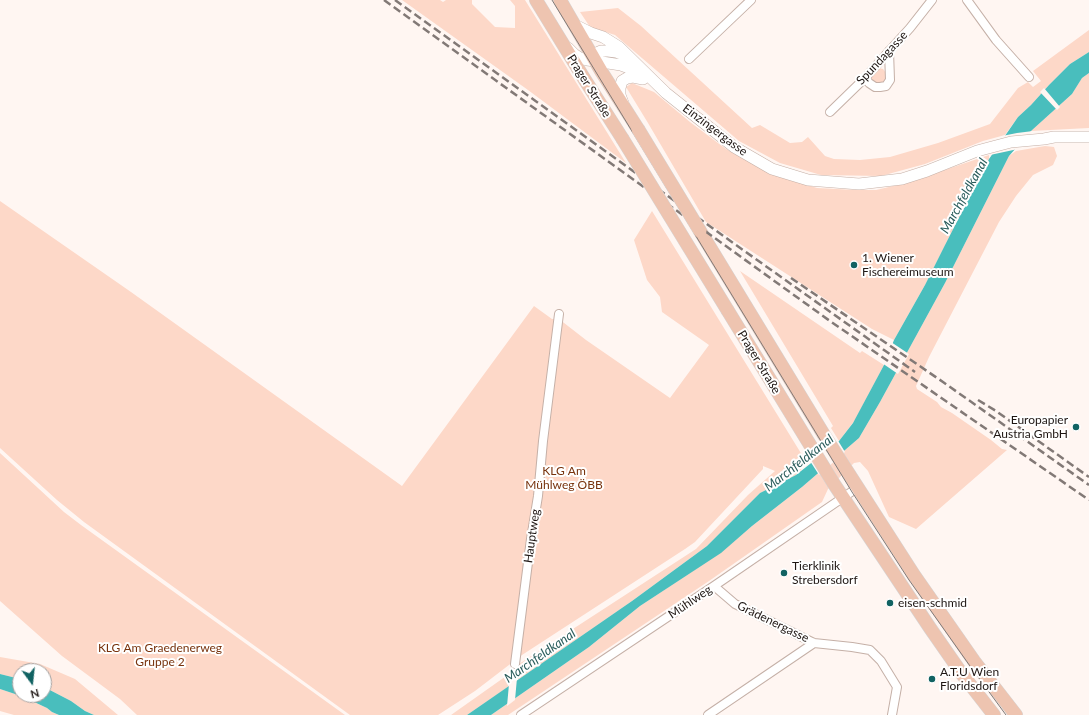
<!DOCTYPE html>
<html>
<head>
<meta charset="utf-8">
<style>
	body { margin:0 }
	#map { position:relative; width:1089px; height:715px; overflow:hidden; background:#fff6f2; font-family:Lato,sans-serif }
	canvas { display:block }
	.north { position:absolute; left:12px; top:663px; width:40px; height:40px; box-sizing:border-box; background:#fff; border:1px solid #a5a2a1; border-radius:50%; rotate:165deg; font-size:11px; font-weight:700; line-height:16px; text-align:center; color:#1e1613 }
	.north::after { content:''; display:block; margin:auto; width:14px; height:18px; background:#116262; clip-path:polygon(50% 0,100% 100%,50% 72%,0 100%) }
</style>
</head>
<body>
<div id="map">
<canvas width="1089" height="715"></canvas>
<div class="north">N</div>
</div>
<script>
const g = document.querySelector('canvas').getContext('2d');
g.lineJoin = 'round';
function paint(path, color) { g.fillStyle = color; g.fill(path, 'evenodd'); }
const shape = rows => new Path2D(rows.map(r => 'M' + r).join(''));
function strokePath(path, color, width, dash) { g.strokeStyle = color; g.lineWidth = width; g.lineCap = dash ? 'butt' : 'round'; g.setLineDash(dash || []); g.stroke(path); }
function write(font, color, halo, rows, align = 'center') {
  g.font = font + ' Lato,sans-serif'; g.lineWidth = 4; g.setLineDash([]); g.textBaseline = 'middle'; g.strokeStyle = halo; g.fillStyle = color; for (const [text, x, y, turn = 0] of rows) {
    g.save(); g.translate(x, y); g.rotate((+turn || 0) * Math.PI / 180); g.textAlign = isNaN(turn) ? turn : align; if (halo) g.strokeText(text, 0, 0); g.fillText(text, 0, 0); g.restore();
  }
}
const green = shape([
	[402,0,440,0,443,2,446,0,472,0,472,4,495,27,515,28,515,6,510,0,525,0,626,163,528,90],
	[618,8,641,26,752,128,760,125,790,143,802,142,808,137,825,156,834,159,860,160,890,157,938,143,990,124,1018,88,1028,82,1033,87,1041,81,1033,71,1089,30,1089,52,1070,64,1049,85,1031,105,1018,117,1005,135,983,141,925,164,881,176,821,175,780,163,739,141,615,35,590,27,580,12],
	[879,68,883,69,886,73,887,78,882,83,876,83,872,80,871,77],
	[1089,73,1089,128,1031,131,1072,94,1082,78],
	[632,83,654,92,690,122,726,149,767,172,817,188,856,190,876,190,906,183,989,155,989,159,945,245,925,285,894,340,872,329,706,222,648,123,626,87],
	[1045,146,1054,147,1057,156,1053,165,1033,175,1016,196,999,222,929,357,916,386,917,389,937,402,941,407,952,413,991,440,1002,449,1007,450,916,529,889,517,868,471,860,462,854,463,828,489,822,502,709,581,508,715,491,715,589,647,640,606,720,553,752,526,802,487,859,438,880,402,945,283,1009,156,1016,151],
	[0,201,131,292,402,486,534,306,552,319,559,319,586,340,670,398,709,345,662,312,660,297,647,280,634,240,652,211,807,463,796,475,760,493,707,546,632,601,518,680,519,664,696,549,748,495,775,471,763,466,763,469,695,542,685,549,522,655,475,691,438,715,350,715,84,522,57,500,0,448],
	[740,271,860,353,862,351,884,365,855,420,839,441,831,428,833,426],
	[0,453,64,512,81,525,345,715,137,715,120,699,62,656,0,601],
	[0,657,40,664,75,679,118,715,94,715,85,711,71,701,44,687,44,671,20,671,20,679,0,674],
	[509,674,508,687,467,715,451,715],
	[0,689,21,696,27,701,32,701,47,708,52,712,59,715,14,715,0,711]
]);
const water = shape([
	[1089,52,1089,73,1082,78,1072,94,1031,131,1009,156,945,283,880,402,859,438,802,487,752,526,721,553,640,606,589,647,491,715,467,715,632,601,707,546,760,493,796,475,839,441,853,423,884,365,894,340,925,285,945,245,989,159,1018,117,1031,105,1049,85,1070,64],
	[0,674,20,679,20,695,44,695,44,687,71,701,85,711,94,715,59,715,52,712,47,708,32,701,27,701,21,696,0,689]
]);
const pier = shape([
	[1044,88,1060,107,1057,110,1040,92],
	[1033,131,1018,149,990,155,1002,136,1017,133],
	[891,342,909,354,898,374,882,363],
	[837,439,845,452,819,475,810,461],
	[517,678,515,700,507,706,509,684]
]);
const street = shape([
	[967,0,996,40,1029,77],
	[689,59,751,0],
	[865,78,869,83,875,87,880,87,886,86,890,80,889,51],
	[830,112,865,78,891,49,910,28,932,0],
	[714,586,735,604,814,643,852,647,870,650,881,661,897,687,892,715],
	[515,664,531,539,538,496,543,441,559,314],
	[521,715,714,586,857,488],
	[708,715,814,643]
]);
const secondary = shape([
	[575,25,591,33,603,37,619,47,666,93,734,147,772,169,808,180,859,184,902,179,927,171,977,151,992,147,1011,142,1044,139,1054,137,1089,137],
	[568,48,574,54,580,58,587,60,595,61,621,65,632,69,643,79],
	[587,60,592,55,601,51,608,51,616,52,626,56],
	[623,103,620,95,620,88,622,81,627,78,633,77,643,79]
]);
const primary = shape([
	[536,0,585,80,622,138],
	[560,0,601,71,638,129],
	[700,231,824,435,914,575,974,661,1016,715],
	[728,311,834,484,930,628,962,674,994,715]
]);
const tram = shape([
	[552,0,852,492,909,580,970,666,1006,715]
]);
const rail = shape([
	[384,0,830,321,1089,500],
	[395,0,736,245,915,372],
	[791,278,943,382,1089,485],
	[978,400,996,411,1089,477]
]);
const primaryBridge = shape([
	[638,129,700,231],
	[622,138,728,311]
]);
const markers = [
	[854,265,4,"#116262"],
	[1076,427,4,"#116262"],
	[784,573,4,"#116262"],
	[890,603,4,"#116262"],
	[932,679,4,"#116262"]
];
const streetNames = [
	["Spundagasse",882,58,-47],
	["Prager Straße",589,86,58],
	["Einzingergasse",715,130,37],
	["Prager Straße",759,362,59],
	["Hauptweg",532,536,-82],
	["Mühlweg",690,602,-34],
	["Grädenergasse",773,622,26]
];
const poiNames = [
	["1. Wiener",862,258],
	["Fischereimuseum",862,272],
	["Europapier",1068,420,"right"],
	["Austria GmbH",1068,434,"right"],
	["Tierklinik",792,566],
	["Strebersdorf",792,580],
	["eisen-schmid",898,603],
	["A.T.U Wien",940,672],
	["Floridsdorf",940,686]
];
const parkNames = [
	["KLG Am",564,471],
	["Mühlweg ÖBB",564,485],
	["KLG Am Graedenerweg",160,648],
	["Gruppe 2",160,662]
];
const waterNames = [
	["Marchfeldkanal",964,196,-61],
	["Marchfeldkanal",799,463,-38],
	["Marchfeldkanal",540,656,-35]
];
paint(green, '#fdd8c8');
paint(water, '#49bebd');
paint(pier, '#fff6f2');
strokePath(street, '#c5b0a7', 10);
strokePath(secondary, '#c5b0a7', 12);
strokePath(primary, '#d6d5d5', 14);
strokePath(street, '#fff', 8);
strokePath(secondary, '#fff', 11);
strokePath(primary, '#eec4b0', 13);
strokePath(tram, '#827976', 1);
strokePath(rail, '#827976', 2.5, [8, 4]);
strokePath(primaryBridge, '#d6d5d5', 14, []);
strokePath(primaryBridge, '#eec4b0', 13);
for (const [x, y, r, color] of markers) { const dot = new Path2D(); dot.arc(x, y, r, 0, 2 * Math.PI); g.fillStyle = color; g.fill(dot); strokePath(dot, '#fff', 1.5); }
write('12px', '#1e1613', '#fff', streetNames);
write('12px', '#1e1613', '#fff', poiNames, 'left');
write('12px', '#78330d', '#fff', parkNames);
write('italic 13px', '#2b5d5c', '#fff', waterNames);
</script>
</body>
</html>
